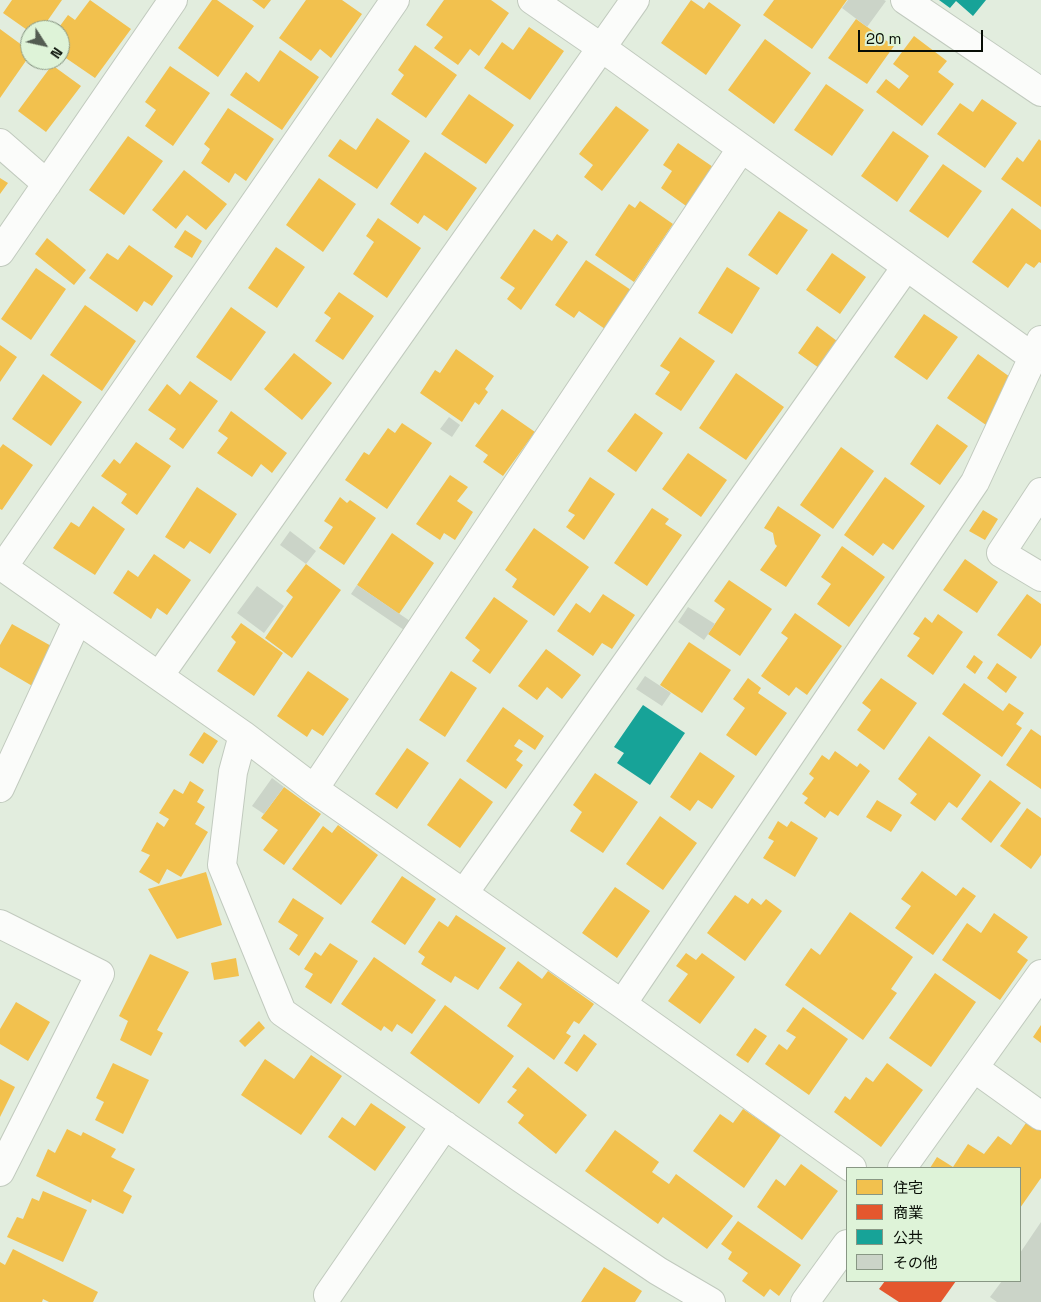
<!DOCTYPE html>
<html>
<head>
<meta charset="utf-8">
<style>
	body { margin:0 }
	#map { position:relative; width:1041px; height:1302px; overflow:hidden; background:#e2edde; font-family:"Space Grotesk","Noto Sans JP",sans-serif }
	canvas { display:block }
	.legend { position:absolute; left:846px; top:1167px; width:175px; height:115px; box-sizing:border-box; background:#def3d8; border:1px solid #889784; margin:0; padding:6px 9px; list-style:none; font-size:15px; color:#080e06 }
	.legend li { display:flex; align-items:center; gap:10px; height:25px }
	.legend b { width:25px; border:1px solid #889784 }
	.north { position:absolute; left:20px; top:20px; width:50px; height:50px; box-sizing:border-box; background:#def3d8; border:1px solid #889784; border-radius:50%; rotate:125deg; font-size:14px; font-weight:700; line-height:20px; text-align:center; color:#080e06 }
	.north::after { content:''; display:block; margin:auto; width:18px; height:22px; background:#545c52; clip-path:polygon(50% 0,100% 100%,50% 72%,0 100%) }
	.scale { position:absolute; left:858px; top:30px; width:125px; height:22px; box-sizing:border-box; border:2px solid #080e06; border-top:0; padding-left:6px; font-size:15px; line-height:18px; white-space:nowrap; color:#080e06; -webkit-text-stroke:4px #def3d8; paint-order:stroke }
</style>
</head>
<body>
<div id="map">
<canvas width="1041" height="1302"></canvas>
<ul class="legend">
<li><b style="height:14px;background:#f2c14e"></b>住宅</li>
<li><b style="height:14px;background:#e4572e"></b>商業</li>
<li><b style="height:14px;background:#17a398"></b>公共</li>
<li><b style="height:14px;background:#cbd4c8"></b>その他</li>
</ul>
<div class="north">N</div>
<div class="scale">20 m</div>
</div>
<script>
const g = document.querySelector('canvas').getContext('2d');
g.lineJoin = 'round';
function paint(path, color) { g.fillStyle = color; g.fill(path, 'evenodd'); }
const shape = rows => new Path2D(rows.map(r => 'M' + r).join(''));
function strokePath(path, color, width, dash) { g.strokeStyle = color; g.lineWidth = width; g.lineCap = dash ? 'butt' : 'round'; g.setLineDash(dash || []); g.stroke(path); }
const homes = shape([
	[12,0,62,0,41,30,30,30,30,32,3,13],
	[90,0,131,29,95,78,60,54,60,30,57,30,68,15,75,20],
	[212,0,217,0,254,26,218,77,178,48],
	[252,0,271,0,264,9],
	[306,0,342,0,362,14,331,58,320,49,311,61,279,38],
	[444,0,491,0,509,13,479,56,470,49,458,65,434,48,443,37,426,25],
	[691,0,704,9,709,2,741,25,706,75,661,43],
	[774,0,847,0,812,49,763,15],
	[856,19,894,46,867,84,828,58],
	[529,27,564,51,530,100,484,68,502,42,513,50],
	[0,29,30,51,30,55,0,98],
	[914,36,947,61,938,72,954,84,922,126,876,92,886,79,899,89,909,76,893,64],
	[765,39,811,73,774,124,728,90],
	[415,45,457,75,426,118,391,94,404,75,398,70],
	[280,50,319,77,282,130,230,95,246,72,259,82],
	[52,65,81,86,46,132,18,111],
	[170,66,210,93,173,146,145,126,156,110,145,102],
	[826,84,864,110,832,156,794,130],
	[469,94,514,125,486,164,441,134],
	[982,99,1017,123,985,168,937,134,960,103,973,112],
	[616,106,649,130,602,191,584,177,593,165,579,154],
	[228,108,274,139,246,181,235,173,229,183,201,163,210,149,204,144],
	[377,118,410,141,377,189,328,156,340,139,356,150],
	[893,131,929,156,897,202,861,176],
	[128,136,163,161,124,215,89,190],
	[1039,139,1041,141,1041,207,1001,179,1017,157,1023,162],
	[678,143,716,169,689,208,661,188,672,171,663,165],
	[425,152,477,188,447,231,424,215,418,224,390,204],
	[943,164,982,191,948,238,909,211],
	[184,170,227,204,206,230,187,215,176,229,152,210],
	[0,178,8,183,0,194],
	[319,178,356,204,323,252,286,225],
	[640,201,673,224,634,282,595,255,629,204,635,208],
	[1012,208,1041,230,1041,263,1039,262,1034,268,1026,263,1008,288,972,262],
	[779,211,808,230,777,275,748,255],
	[378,218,421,248,387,298,353,274,374,242,366,236],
	[534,229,552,241,557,234,568,242,521,310,507,299,515,288,500,278],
	[185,230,202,241,192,258,174,247],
	[47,238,86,270,74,285,35,254],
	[129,245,173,276,152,306,144,301,137,312,89,278,107,253,118,260],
	[276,247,305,267,277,308,248,288],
	[832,253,866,277,840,314,806,290],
	[586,260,631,290,605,329,579,311,574,318,555,305],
	[727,267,760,288,732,334,698,313],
	[36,268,66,289,31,340,1,319],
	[339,292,374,316,343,360,315,341,331,318,324,313],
	[85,305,136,341,102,391,50,355],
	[231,307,266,332,231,381,196,357],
	[924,314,958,337,927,380,894,357],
	[817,326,837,341,819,368,798,353],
	[680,337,715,361,681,411,655,394,670,372,660,366],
	[0,345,17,357,0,382],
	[456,349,494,376,485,389,488,392,479,405,475,402,462,422,420,393,435,370,440,373],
	[294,353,332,383,302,420,264,389],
	[978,354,1017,382,986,425,947,398],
	[736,373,784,407,746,460,699,428],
	[43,374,82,402,51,446,12,419],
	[190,381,218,401,183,449,169,439,176,429,148,410,167,384,180,395],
	[502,409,535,432,503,476,483,462,488,455,475,446],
	[231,411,287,453,272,473,261,464,252,477,217,453,228,438,218,431],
	[635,413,663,433,636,472,607,451],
	[402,423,432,443,387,509,345,480,364,452,369,455,388,428,395,433],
	[937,424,968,446,940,485,910,464],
	[136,442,171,466,137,515,121,503,127,494,101,476,114,459,120,464],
	[3,444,33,465,2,510,0,509,0,448],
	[841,447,874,471,833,529,800,505],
	[688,453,727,480,701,517,662,489],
	[450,475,468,487,457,501,473,512,455,540,444,533,440,540,416,524],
	[590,477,615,494,584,540,566,527,575,515,568,511],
	[885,477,925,506,893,550,883,543,873,556,844,535],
	[197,487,237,514,210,554,190,541,184,549,165,537],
	[340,497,347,503,350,500,376,518,344,565,319,548,333,527,324,521],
	[93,506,125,529,95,575,53,548,71,522,79,527],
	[778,506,821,535,786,587,760,570,777,546,775,544,773,533,764,528],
	[652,508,669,519,665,524,682,535,647,586,614,563],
	[983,510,998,519,985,540,969,531],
	[534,528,589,567,554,616,512,587,517,579,505,570],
	[392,533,434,563,399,614,357,585],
	[842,546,885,577,849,627,817,604,831,584,821,577],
	[154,554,191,580,167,615,157,608,151,619,113,593,128,570,138,577],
	[965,559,998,582,977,613,943,590],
	[306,564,341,590,292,658,265,638,293,597,286,591],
	[729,580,772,609,740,656,708,634,725,609,714,601],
	[603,594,635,615,612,649,602,643,593,656,557,631,576,603,590,613],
	[1027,594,1041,604,1041,645,1031,659,997,635],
	[494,597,528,621,490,674,472,661,480,650,465,638],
	[795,613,842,646,807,695,796,687,789,696,761,676,788,638,781,633],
	[938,614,963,632,933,675,907,656,920,638,913,634,925,617,932,623],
	[241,623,283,653,254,696,217,671,236,642,231,637],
	[12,624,53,647,34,687,0,667,0,645],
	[689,642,731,670,702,713,660,685],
	[546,649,581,675,562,699,547,687,537,700,518,686],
	[974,655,983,662,975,674,966,667],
	[997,663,1017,677,1006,693,987,678],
	[308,671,349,699,323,736,312,729,307,737,277,716],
	[451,671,477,688,445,737,419,720],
	[748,678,761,688,758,693,787,713,756,756,726,735,745,708,733,699],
	[881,678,917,703,884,750,857,730,871,710,862,703],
	[964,683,1003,711,1009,703,1024,713,1016,724,1022,728,1002,757,942,714],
	[503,707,544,736,535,750,519,739,514,746,523,751,516,760,523,765,506,789,466,761],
	[1031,729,1041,736,1041,789,1006,765],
	[204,732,218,741,203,764,189,755],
	[929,736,981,775,957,808,949,802,935,821,910,803,917,794,898,779],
	[407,748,429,763,397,809,375,794],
	[835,751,857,767,860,763,870,771,838,816,830,811,825,818,804,803,808,798,802,794,814,778,809,774,822,755,829,760],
	[700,752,735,776,712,809,698,800,690,811,670,797],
	[595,773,638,802,603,853,570,831,582,812,573,805],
	[460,778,493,802,460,848,427,825],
	[990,780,1021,803,991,843,961,819],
	[190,781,204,790,197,802,205,807,195,824,208,832,181,877,167,869,159,884,139,872,150,855,141,851,157,822,164,827,169,819,159,813,174,789,183,794],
	[284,787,321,814,284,865,263,850,278,830,261,818],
	[877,800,902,815,891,832,866,817],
	[1027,808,1041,818,1041,855,1031,869,1000,846],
	[660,816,697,843,663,890,626,864],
	[778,821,787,827,791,821,818,838,795,877,763,858,774,841,768,838],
	[338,825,378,855,341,905,292,869,323,826,332,833],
	[922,871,956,896,963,887,976,896,933,955,895,928,911,906,901,899],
	[206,872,222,925,177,939,148,889],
	[402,876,436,899,405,945,371,922],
	[615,887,650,911,617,958,582,933],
	[735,895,748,904,752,898,761,905,766,899,782,911,745,961,707,933],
	[293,898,324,918,299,956,289,949,298,935,278,922],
	[850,912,913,957,891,989,897,993,863,1040,785,985,811,948,820,955],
	[994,913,1028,937,1017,952,1028,960,1000,1000,942,960,967,923,981,933],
	[456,915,506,948,478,990,455,976,451,983,421,964,425,957,418,952,439,921,448,927],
	[330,943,358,961,331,1004,305,987,313,974,304,969,315,952,321,956],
	[686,953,696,960,702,953,735,977,700,1024,668,1001,688,974,676,966],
	[150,954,189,972,157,1030,163,1033,151,1056,120,1040,128,1021,119,1016],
	[374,957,436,1000,412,1034,397,1024,392,1032,384,1026,381,1031,341,1004],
	[236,958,239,976,214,980,211,963],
	[518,961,542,979,548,971,594,1004,579,1024,574,1021,566,1033,571,1036,554,1060,507,1026,522,1004,499,988],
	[935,973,976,1002,931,1067,889,1038],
	[16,1002,50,1022,28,1061,0,1044,0,1029],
	[445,1005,514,1056,479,1104,410,1053],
	[803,1007,848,1039,809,1095,765,1064,779,1044,787,1050,796,1037,786,1031],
	[259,1021,265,1028,245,1047,239,1041],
	[1041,1025,1041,1043,1033,1037],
	[755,1028,767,1036,748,1063,736,1055],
	[584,1034,597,1044,577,1072,564,1063],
	[311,1055,342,1076,301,1135,241,1095,265,1059,294,1079],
	[113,1063,149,1080,123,1134,95,1120,104,1102,96,1098],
	[887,1063,923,1090,881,1147,834,1112,845,1096,850,1100,866,1077,873,1082],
	[528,1067,587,1115,556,1154,518,1123,524,1115,507,1102,517,1090,512,1087],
	[0,1079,15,1087,0,1117],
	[371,1103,406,1127,375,1171,328,1137,342,1117,355,1126],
	[743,1109,781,1135,744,1188,693,1151,720,1114,733,1123],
	[1028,1120,1041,1128,1041,1178,1020,1208,1020,1168,930,1168,937,1157,953,1167,968,1144,984,1154,998,1136,1011,1145],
	[67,1129,81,1136,83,1132,116,1149,111,1157,135,1169,123,1191,132,1196,123,1214,92,1199,91,1203,36,1176,48,1149,55,1153],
	[615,1130,659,1162,652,1172,669,1184,676,1174,733,1216,707,1249,663,1217,658,1224,585,1171],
	[801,1164,838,1191,802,1240,757,1207,776,1179,785,1186],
	[43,1191,87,1210,63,1262,7,1237,17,1217,23,1219,32,1198,39,1201],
	[738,1221,801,1265,779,1296,770,1289,764,1297,742,1281,748,1273,728,1259,732,1252,721,1244],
	[13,1249,98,1292,93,1302,49,1302,43,1299,42,1302,0,1302,0,1262,5,1265],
	[604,1267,642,1291,635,1302,581,1302]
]);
const shops = shape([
	[885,1281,956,1281,941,1302,899,1302,879,1289]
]);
const public = shape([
	[939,0,986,0,973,16,956,1,950,8],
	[643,705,685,733,650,785,617,763,624,753,614,747]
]);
const building = shape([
	[848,0,884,0,886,1,867,27,842,8],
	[449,417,460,425,452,437,440,429],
	[290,531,316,551,306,564,280,545],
	[357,585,410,621,404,630,351,594],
	[257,586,284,606,264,633,237,613],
	[688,607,715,624,704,640,678,622],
	[645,676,671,693,662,706,636,689],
	[272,778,284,787,264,814,252,806],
	[1041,1222,1041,1302,997,1302,990,1297,1002,1281,1020,1281,1020,1253]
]);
const minor = shape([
	[532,0,602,48,1034,358],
	[905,0,1041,92],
	[0,143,47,184],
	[0,252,173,0],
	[1041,492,1001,553,1041,577],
	[0,565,243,735,314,789,622,1004,852,1168],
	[3,567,395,0],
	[159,676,635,0],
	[243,735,233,772,222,865,282,1012,522,1179,658,1271,711,1302],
	[0,788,77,621],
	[314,789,741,149],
	[464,893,906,267],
	[0,924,100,974,0,1172],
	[622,1004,975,482,1041,340],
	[974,1068,1041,1116],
	[902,1168,1041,974],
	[328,1295,445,1125],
	[805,1302,847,1244]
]);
paint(homes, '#f2c14e');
paint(shops, '#e4572e');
paint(public, '#17a398');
paint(building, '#cbd4c8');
strokePath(minor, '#c1cabe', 30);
strokePath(minor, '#fbfcfa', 28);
</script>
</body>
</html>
